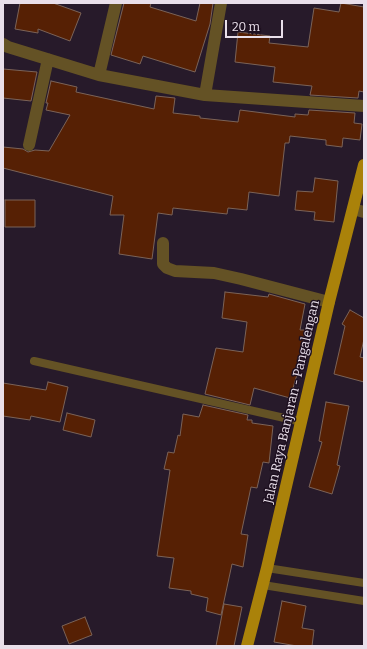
<!DOCTYPE html>
<html>
<head>
<meta charset="utf-8">
<style>
	body { margin:0 }
	#map { position:relative; width:367px; height:649px; overflow:hidden; background:#271a2a; font-family:Bitter,serif }
	canvas { display:block }
	.frame { position:absolute; inset:0; border:4px solid #e9dfea; pointer-events:none }
	.scale { position:absolute; left:225px; top:20px; width:58px; height:18px; box-sizing:border-box; border:2px solid #e9dfea; border-top:0; padding-left:5px; font-size:12px; line-height:14px; white-space:nowrap; color:#e9dfea; -webkit-text-stroke:3px #1e1020; paint-order:stroke }
</style>
</head>
<body>
<div id="map">
<canvas width="367" height="649"></canvas>
<div class="frame"></div>
<div class="scale">20 m</div>
</div>
<script>
const g = document.querySelector('canvas').getContext('2d');
g.lineJoin = 'round';
function paint(path, color) { g.fillStyle = color; g.fill(path, 'evenodd'); }
const shape = rows => new Path2D(rows.map(r => 'M' + r).join(''));
function strokePath(path, color, width, dash) { g.strokeStyle = color; g.lineWidth = width; g.lineCap = dash ? 'butt' : 'round'; g.setLineDash(dash || []); g.stroke(path); }
function write(font, color, halo, rows, align = 'center') {
  g.font = font + ' Bitter,serif'; g.lineWidth = 3; g.setLineDash([]); g.textBaseline = 'middle'; g.strokeStyle = halo; g.fillStyle = color; for (const [text, x, y, turn = 0] of rows) {
    g.save(); g.translate(x, y); g.rotate((+turn || 0) * Math.PI / 180); g.textAlign = isNaN(turn) ? turn : align; if (halo) g.strokeText(text, 0, 0); g.fillText(text, 0, 0); g.restore();
  }
}
const building = shape([
	[20,3,53,3,81,13,70,41,38,29,38,33,15,29,20,3],
	[124,3,151,3,150,7,196,21,200,3,213,3,210,24,195,72,143,56,140,64,111,55,124,3],
	[341,3,364,7,364,92,359,91,358,98,310,95,312,86,273,82,275,67,235,62,238,32,270,36,269,43,308,47,314,8,339,12,341,3],
	[3,69,37,72,31,101,3,98,3,69],
	[51,81,77,87,76,92,154,109,156,96,175,98,173,113,200,116,200,118,238,122,240,110,295,117,295,114,308,115,309,110,355,113,354,123,362,124,360,140,343,138,342,147,326,145,326,140,290,136,289,143,285,143,279,196,249,192,247,210,228,208,227,214,173,208,172,215,158,213,152,259,119,254,124,215,110,215,113,196,3,168,3,147,23,149,28,152,35,150,49,151,70,115,46,110,48,103,46,103,51,81],
	[315,178,338,181,334,222,314,220,315,212,295,210,297,191,313,192,315,178],
	[5,200,35,200,35,227,5,227,5,200],
	[225,292,268,297,269,294,305,304,300,330,305,330,302,358,290,398,254,388,250,405,205,394,216,348,243,352,247,322,222,318,225,292],
	[350,310,364,318,364,339,360,357,364,358,364,382,334,374,345,326,342,324,350,310],
	[48,382,68,387,60,422,31,416,30,420,3,416,3,383,46,390,48,382],
	[326,402,349,406,337,465,340,466,332,494,309,487,322,442,319,441,326,402],
	[203,405,248,415,247,420,252,420,252,423,273,426,269,463,263,462,257,488,251,487,241,534,248,535,243,567,232,564,221,615,206,611,208,598,191,594,191,591,169,588,174,558,157,556,170,470,164,469,168,452,174,453,178,435,180,436,183,414,199,417,203,405],
	[67,413,95,420,91,437,63,430,67,413],
	[282,601,306,606,302,628,314,630,312,646,297,646,274,642,282,601],
	[224,604,242,607,234,646,216,646,224,604],
	[85,617,92,635,69,644,62,626,85,617]
]);
const lane = shape([
	[34,361,302,422],
	[267,568,364,583],
	[263,585,364,601]
]);
const street = shape([
	[3,44,8,47,99,75,205,95,364,106],
	[99,75,116,3],
	[205,95,221,3],
	[29,145,48,59],
	[353,209,364,212],
	[163,243,163,264,167,268,175,271,214,273,241,279,329,302]
]);
const primary = shape([
	[247,646,267,568,329,302,364,165]
]);
const streetNames = [
	["Jalan Raya Banjaran - Pangalengan",292,402,-77]
];
paint(building, '#562004');
strokePath(building, '#7b6358', 1);
strokePath(lane, '#645225', 8);
strokePath(street, '#645225', 12);
strokePath(primary, '#aa820a', 12);
write('13px', '#e9dfea', '#1e1020', streetNames);
</script>
</body>
</html>
